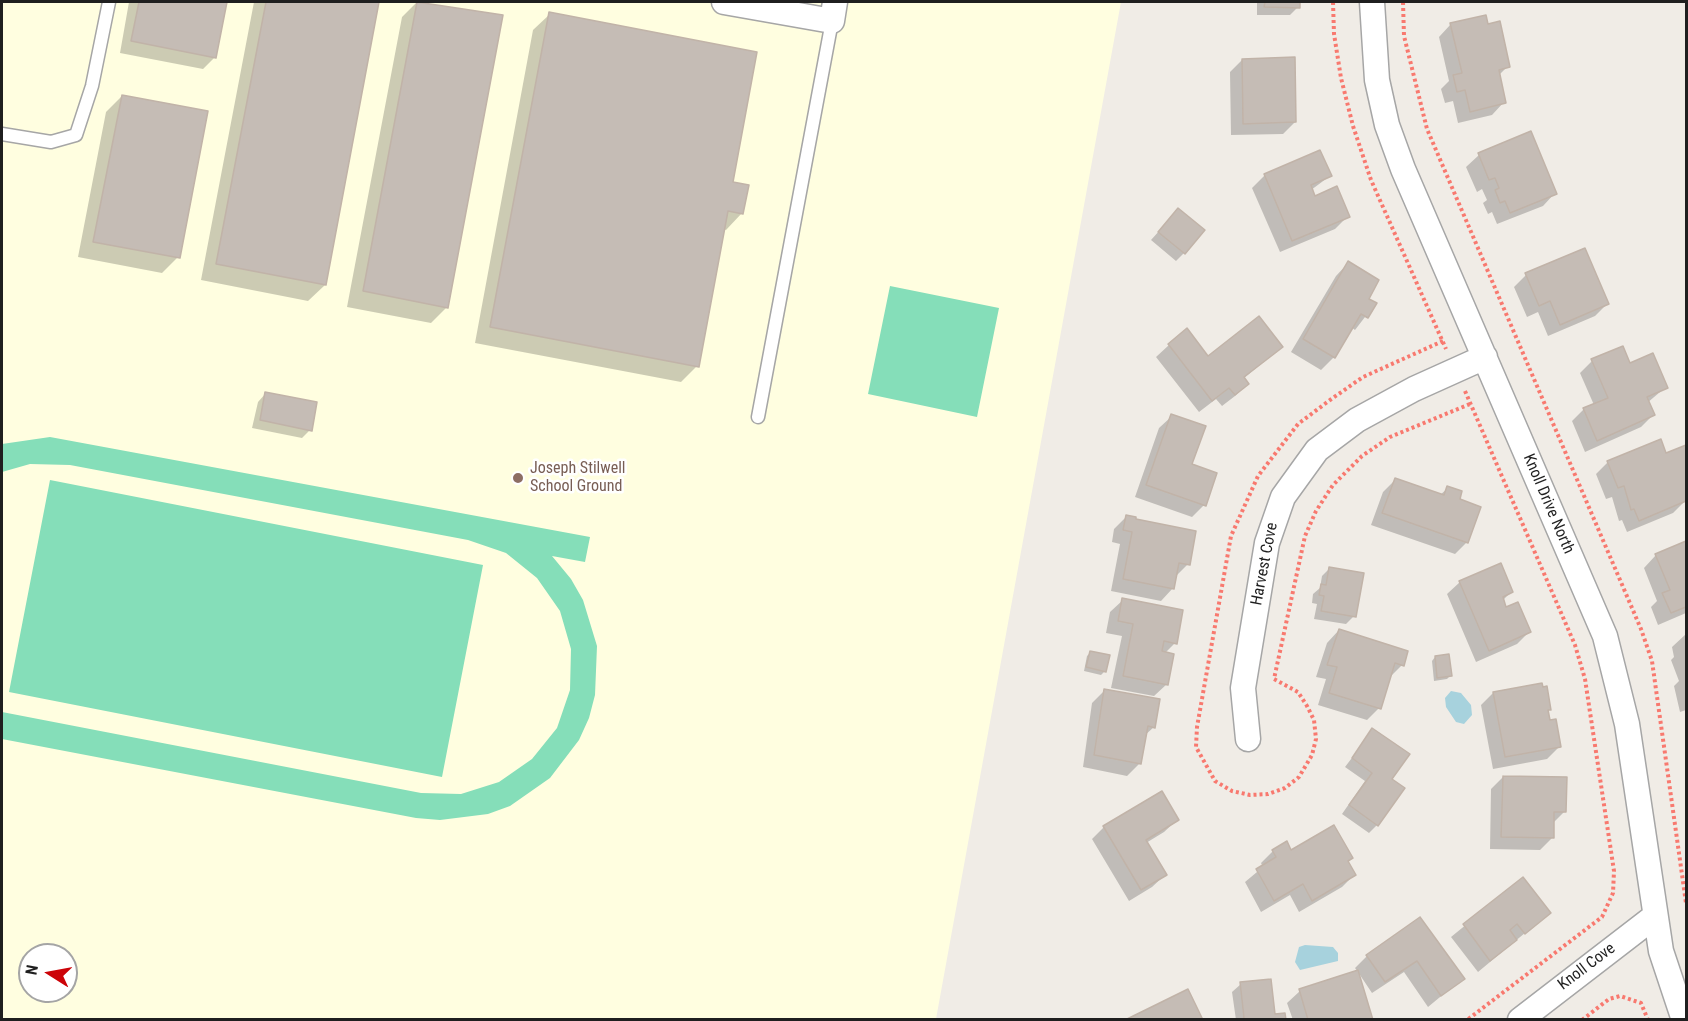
<!DOCTYPE html>
<html>
<head>
<meta charset="utf-8">
<style>
	body { margin:0 }
	#map { position:relative; width:1688px; height:1021px; overflow:hidden; background:#f0ece6; font-family:"Roboto Condensed",sans-serif }
	canvas { display:block }
	.frame { position:absolute; inset:0; border:3px solid #1f1f1f; pointer-events:none }
	.north { position:absolute; left:18px; top:943px; width:60px; height:60px; box-sizing:border-box; background:#fff; border:2px solid #a5a5a5; border-radius:50%; rotate:281deg; font-size:16px; font-weight:700; line-height:24px; text-align:center; color:#1f1f1f }
	.north::after { content:''; display:block; margin:auto; width:21px; height:27px; background:#cc0308; clip-path:polygon(50% 0,100% 100%,50% 72%,0 100%) }
</style>
</head>
<body>
<div id="map">
<canvas width="1688" height="1021"></canvas>
<div class="frame"></div>
<div class="north">N</div>
</div>
<script>
const g = document.querySelector('canvas').getContext('2d');
g.lineJoin = 'round';
function paint(path, color) { g.fillStyle = color; g.fill(path, 'evenodd'); }
const shape = rows => new Path2D(rows.map(r => 'M' + r).join(''));
function strokePath(path, color, width, dash) { g.strokeStyle = color; g.lineWidth = width; g.lineCap = dash ? 'butt' : 'round'; g.setLineDash(dash || []); g.stroke(path); }
function write(font, color, halo, rows, align = 'center') {
  g.font = font + ' "Roboto Condensed",sans-serif'; g.lineWidth = 5; g.setLineDash([]); g.textBaseline = 'middle'; g.strokeStyle = halo; g.fillStyle = color; for (const [text, x, y, turn = 0] of rows) {
    g.save(); g.translate(x, y); g.rotate((+turn || 0) * Math.PI / 180); g.textAlign = isNaN(turn) ? turn : align; if (halo) g.strokeText(text, 0, 0); g.fillText(text, 0, 0); g.restore();
  }
}
const education = shape([
	[2,2,1121,2,936,1019,2,1020],
	[30,955,66,955,66,991,30,991]
]);
const pitch = shape([
	[890,286,999,308,977,417,868,394],
	[50,437,590,537,585,562,552,556,571,579,583,600,597,646,595,695,589,718,579,740,550,778,510,806,488,814,440,820,416,818,2,739,2,712,421,793,461,794,499,782,532,759,557,728,570,690,571,649,560,611,537,578,506,553,468,540,70,465,30,464,2,472,2,444],
	[50,480,483,565,442,777,9,692]
]);
const water = shape([
	[1451,691,1461,693,1471,705,1472,715,1464,724,1456,722,1446,707,1445,698],
	[1305,945,1333,947,1338,953,1338,961,1300,970,1295,962,1299,947]
]);
const shadow = shape([
	[129,2,226,2,215,57,203,69,120,53],
	[254,2,378,2,325,285,308,301,201,280],
	[417,2,502,16,447,307,431,323,347,307,402,17],
	[1257,2,1298,2,1298,7,1290,15,1257,15],
	[550,14,731,183,742,213,726,230,723,229,697,366,681,382,475,343,533,30],
	[1451,24,1508,66,1498,76,1504,102,1492,115,1458,123,1453,101,1445,103,1441,89,1449,81,1439,37],
	[1242,60,1295,122,1283,134,1231,135,1230,72],
	[122,96,178,257,162,273,78,257,106,112],
	[1530,133,1555,193,1543,206,1497,224,1492,212,1488,214,1483,203,1487,200,1482,189,1477,192,1466,167,1479,155],
	[1319,152,1330,176,1311,190,1314,197,1348,216,1335,229,1280,252,1252,188,1265,175],
	[1178,210,1184,253,1176,261,1151,240],
	[1348,263,1367,299,1375,304,1355,330,1351,327,1334,357,1321,370,1291,352,1336,276],
	[1526,275,1607,304,1595,316,1548,336,1538,312,1527,317,1514,287],
	[1169,345,1208,358,1281,347,1243,379,1247,384,1235,396,1222,406,1216,399,1199,412,1156,357],
	[1592,361,1630,365,1666,387,1647,403,1653,415,1641,427,1585,452,1572,421,1584,409,1594,405,1580,373],
	[266,393,310,430,302,438,252,428,258,402],
	[1172,416,1204,505,1192,517,1135,497,1159,428],
	[1685,447,1686,500,1673,513,1627,532,1622,520,1619,521,1612,497,1606,499,1596,474,1608,462,1665,455],
	[1395,480,1440,495,1448,488,1458,500,1467,542,1455,554,1371,525,1383,492],
	[1127,516,1188,564,1175,577,1173,588,1161,601,1111,591,1120,544,1112,542,1114,529],
	[1686,543,1686,613,1658,625,1651,607,1657,601,1644,568,1656,555],
	[1330,568,1354,616,1346,624,1314,619,1317,604,1312,603,1313,594,1320,588,1322,576],
	[1460,582,1511,592,1502,601,1506,609,1529,632,1517,644,1476,662,1447,594],
	[1123,600,1175,643,1165,653,1167,684,1154,696,1111,688,1122,636,1106,633,1110,612],
	[1339,630,1402,665,1390,677,1379,708,1367,720,1318,705,1326,679,1316,677,1327,643],
	[1686,634,1686,710,1680,712,1674,686,1679,681,1671,660,1674,657,1672,647],
	[1091,652,1105,671,1101,675,1084,671,1087,656],
	[1435,657,1451,675,1447,679,1434,681,1432,661],
	[1105,690,1154,727,1144,736,1139,764,1127,776,1083,767,1092,703],
	[1493,693,1549,709,1547,712,1559,747,1547,759,1493,769,1481,705],
	[1373,730,1377,825,1369,833,1342,814,1365,781,1345,767],
	[1503,777,1565,811,1553,823,1553,837,1540,850,1490,849,1491,789],
	[1177,820,1164,832,1146,843,1165,875,1152,887,1129,901,1092,839,1104,827],
	[1273,851,1351,858,1347,862,1354,875,1342,887,1299,912,1290,895,1261,912,1245,882,1263,867,1261,863],
	[1522,879,1549,913,1478,972,1451,937],
	[1440,945,1463,978,1428,1007,1404,972,1372,993,1358,972,1372,1020,1293,1020,1287,1003,1300,991,1358,972,1355,968,1367,956],
	[1241,984,1274,1016,1285,1020,1236,1020,1232,992]
]);
const building = shape([
	[139,2,227,2,216,58,131,41,139,2],
	[266,2,379,2,326,285,216,264,266,2],
	[417,2,503,15,448,308,363,291,417,2],
	[1265,2,1300,2,1300,8,1264,7,1265,2],
	[549,12,757,52,733,182,749,185,743,214,728,211,699,367,490,327,549,12],
	[1486,15,1488,24,1500,21,1510,67,1499,70,1506,103,1470,112,1465,90,1457,92,1453,75,1462,73,1450,23,1486,15],
	[1295,57,1296,122,1243,124,1242,59,1295,57],
	[122,95,208,111,180,258,93,242,122,95],
	[1531,131,1557,194,1510,213,1505,201,1500,203,1495,190,1499,188,1495,178,1489,180,1478,153,1531,131],
	[1320,150,1332,176,1311,185,1315,196,1337,186,1350,217,1292,241,1264,174,1320,150],
	[1178,208,1205,230,1185,254,1158,232,1178,208],
	[1585,248,1609,304,1560,325,1550,301,1539,306,1525,273,1585,248],
	[1348,261,1379,280,1369,299,1377,303,1368,318,1361,314,1335,358,1303,339,1348,261],
	[1259,316,1283,347,1244,377,1249,384,1235,395,1229,388,1212,401,1168,344,1187,328,1208,356,1259,316],
	[1623,346,1630,363,1653,353,1668,388,1647,397,1655,415,1597,441,1583,408,1608,398,1591,359,1623,346],
	[265,392,317,402,312,431,260,420,265,392],
	[1171,414,1206,426,1192,464,1217,473,1206,506,1146,485,1171,414],
	[1661,439,1666,453,1686,445,1686,501,1639,521,1634,509,1631,510,1624,486,1618,488,1607,461,1661,439],
	[1395,478,1444,495,1447,486,1462,491,1460,499,1481,507,1468,543,1382,513,1395,478],
	[1126,515,1136,517,1136,519,1196,531,1190,565,1179,563,1174,589,1123,579,1132,532,1123,530,1126,515],
	[1686,541,1686,607,1671,613,1662,593,1670,590,1655,554,1686,541],
	[1501,563,1513,592,1503,597,1506,607,1518,602,1531,632,1489,651,1459,581,1501,563],
	[1329,567,1364,573,1356,617,1321,611,1324,596,1319,595,1321,584,1326,585,1329,567],
	[1122,598,1183,610,1177,644,1164,641,1162,651,1174,654,1168,685,1123,676,1133,624,1118,621,1122,598],
	[1339,629,1408,651,1404,666,1395,663,1381,709,1329,693,1337,667,1327,665,1339,629],
	[1090,651,1110,655,1106,672,1086,667,1090,651],
	[1449,654,1452,676,1437,678,1435,656,1449,654],
	[1542,683,1543,687,1547,686,1551,710,1548,710,1550,720,1556,719,1561,747,1505,757,1493,692,1542,683],
	[1104,689,1160,699,1155,728,1148,726,1141,764,1094,755,1104,689],
	[1372,728,1410,754,1392,779,1405,788,1378,826,1349,805,1372,773,1352,758,1372,728],
	[1503,776,1567,777,1566,812,1554,812,1554,838,1501,837,1503,776],
	[1162,791,1179,820,1146,840,1167,875,1141,890,1103,826,1162,791],
	[1334,825,1353,858,1348,861,1356,875,1312,901,1303,884,1274,901,1256,869,1276,857,1272,850,1287,841,1291,850,1334,825],
	[1523,877,1551,913,1525,934,1517,924,1510,930,1517,940,1490,961,1463,924,1523,877],
	[1420,917,1465,979,1441,996,1417,961,1385,982,1366,955,1420,917],
	[1358,970,1373,1020,1308,1020,1299,989,1358,970],
	[1271,979,1275,1014,1285,1013,1286,1020,1240,1020,1244,1018,1240,982,1271,979],
	[1188,989,1203,1020,1125,1020,1188,989]
]);
const path = shape([
	[1333,2,1334,34,1341,78,1353,126,1371,180,1446,349],
	[1403,2,1404,36,1427,129,1641,629,1652,661,1686,903],
	[1443,341,1363,377,1330,400,1298,424,1258,476,1231,536,1197,727,1196,747,1215,781,1232,791,1250,795,1268,794,1285,788,1299,777,1312,755,1316,739,1314,720,1307,706,1298,692,1274,679,1305,536,1316,511,1333,485,1362,456,1390,437,1470,404],
	[1465,391,1575,645,1585,679,1614,871,1613,893,1602,917,1467,1020],
	[1582,1020,1609,999,1620,996,1641,1003,1648,1020]
]);
const service = shape([
	[2,134,51,142,76,135,92,86,109,2],
	[758,417,832,21]
]);
const minor = shape([
	[724,2,832,21,835,2],
	[1372,2,1377,80,1387,125,1403,169,1605,636,1627,724,1661,951,1684,1020],
	[1248,739,1243,688,1267,543,1283,497,1317,450,1357,420,1414,389,1485,357],
	[1520,1020,1655,916]
]);
const markers = [
	[518,478,6,"#8d6e63"]
];
const educationNames = [
	["Joseph Stilwell",530,469],
	["School Ground",530,487]
];
const streetNames = [
	["Knoll Drive North",1548,504,67],
	["Harvest Cove",1265,564,-79],
	["Knoll Cove",1587,967,-37]
];
paint(education, '#fffee0');
paint(pitch, '#85deb9');
paint(water, '#a7d2dd');
paint(shadow, '#0003');
paint(building, '#c5bcb5');
strokePath(building, '#c1b3a8', 1.5);
strokePath(service, '#a6a6a6', 15);
strokePath(minor, '#a6a6a6', 27);
strokePath(path, '#f8796f', 4, [3, 3]);
strokePath(service, '#fff', 12);
strokePath(minor, '#fff', 24);
for (const [x, y, r, color] of markers) { const dot = new Path2D(); dot.arc(x, y, r, 0, 2 * Math.PI); g.fillStyle = color; g.fill(dot); strokePath(dot, '#fff', 2); }
write('16px', '#785e54', '#fff', educationNames, 'left');
write('16px', '#1f1f1f', '#fff', streetNames);
</script>
</body>
</html>
